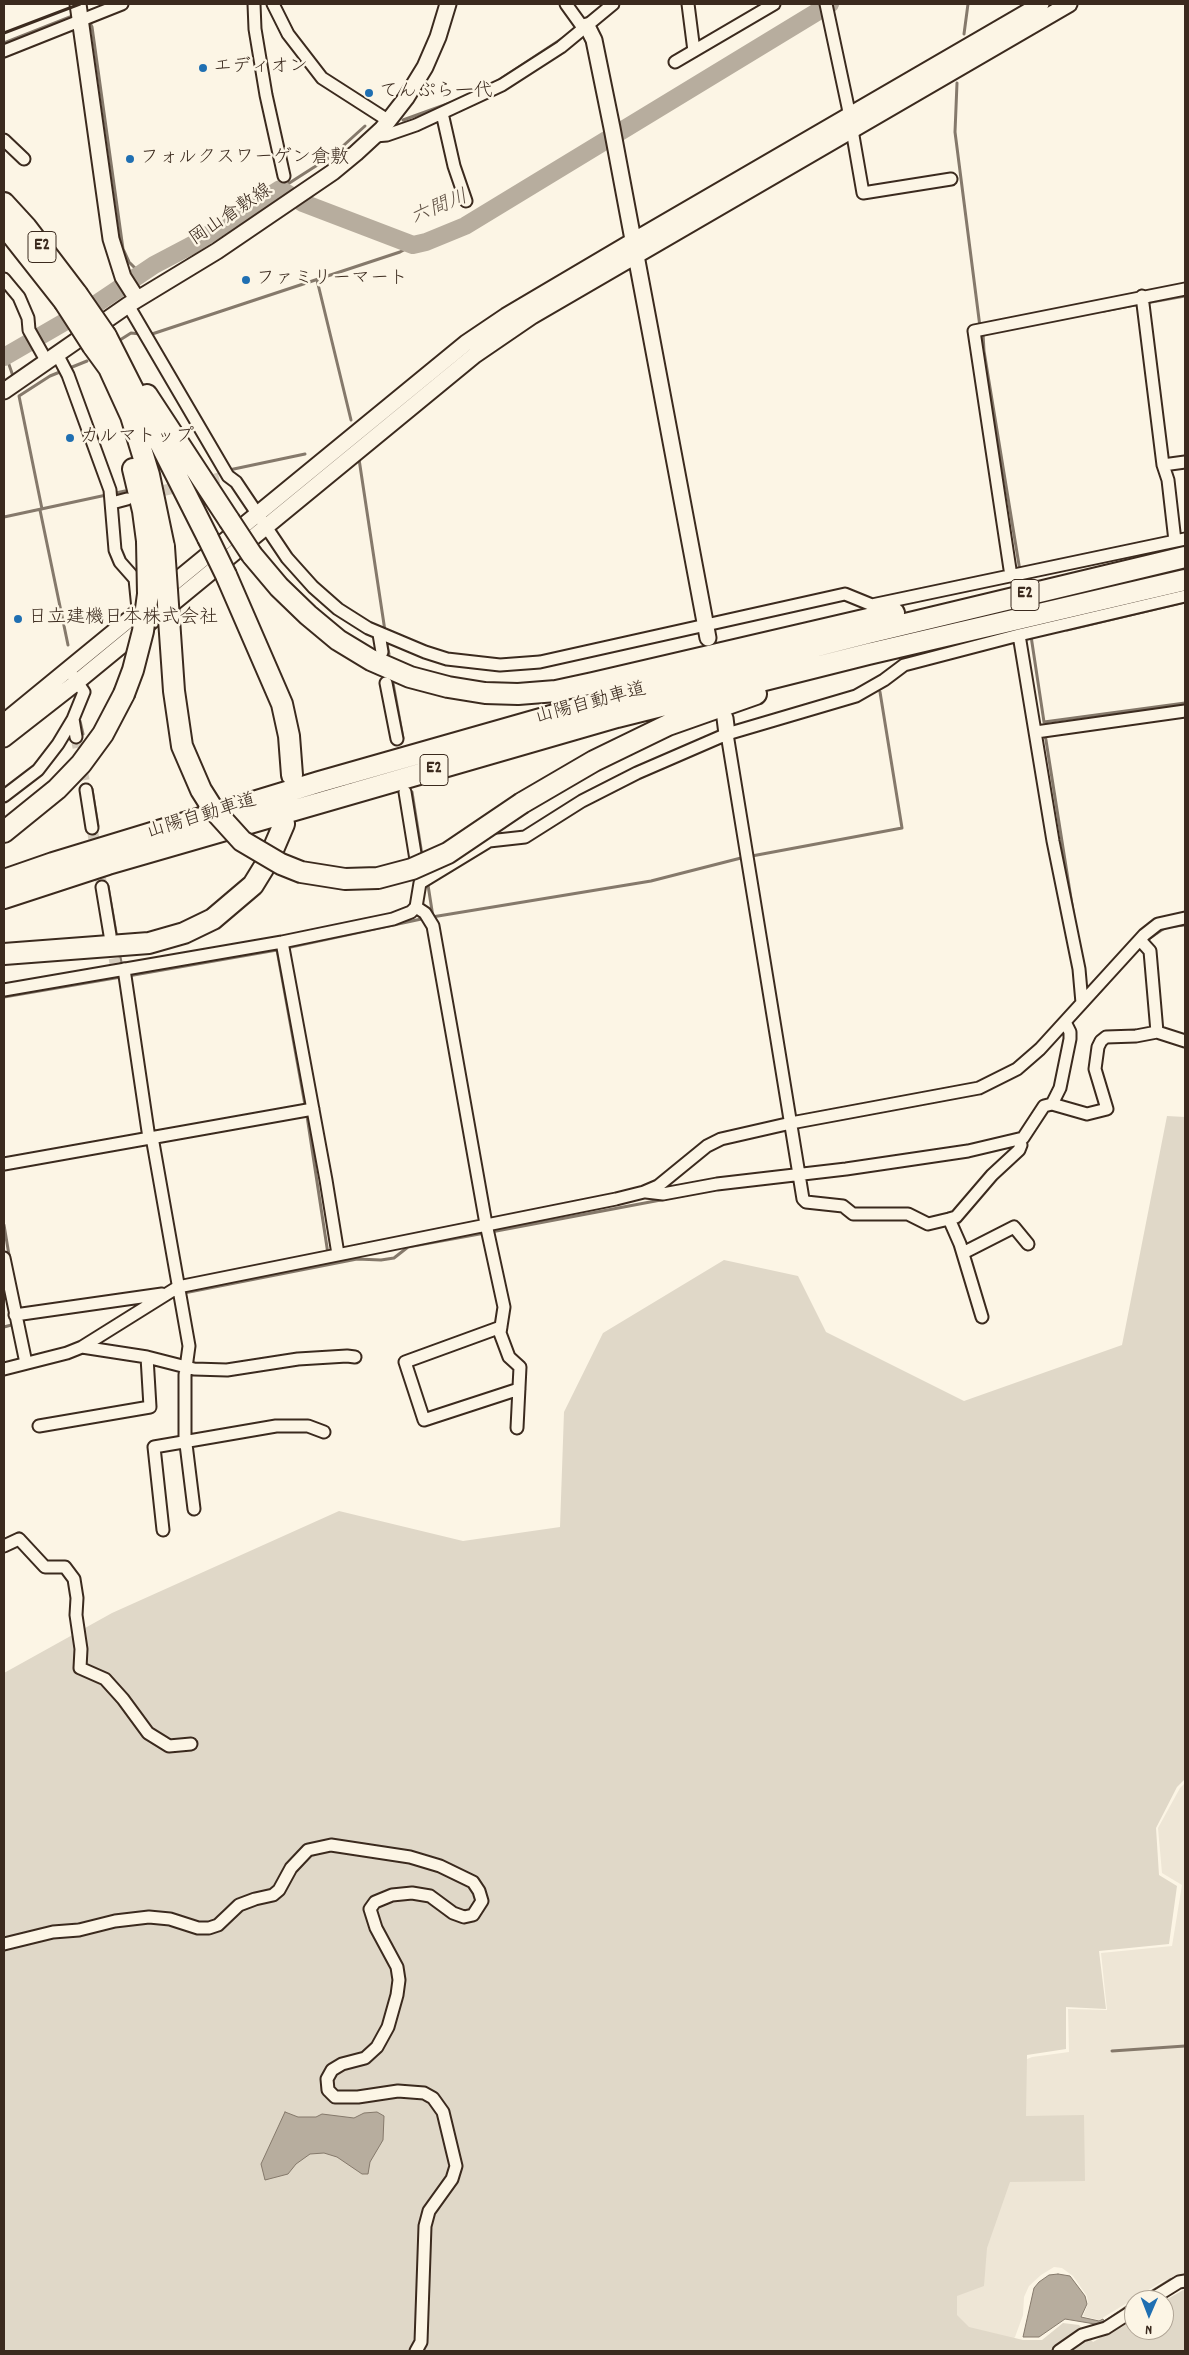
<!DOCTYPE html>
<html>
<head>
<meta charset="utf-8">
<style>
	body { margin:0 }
	#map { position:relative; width:1189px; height:2355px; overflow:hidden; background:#fcf5e5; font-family:Dekko,sans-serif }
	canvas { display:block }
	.frame { position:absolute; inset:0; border:5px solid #3b2a1e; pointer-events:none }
	.north { position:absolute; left:1124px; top:2290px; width:50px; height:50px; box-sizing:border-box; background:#fcf5e5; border:1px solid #afa495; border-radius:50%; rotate:181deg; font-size:14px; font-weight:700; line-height:20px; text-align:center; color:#3b2a1e }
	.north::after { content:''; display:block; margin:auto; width:18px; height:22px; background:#1f6fb2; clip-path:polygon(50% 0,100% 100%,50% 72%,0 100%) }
</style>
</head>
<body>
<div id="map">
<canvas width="1189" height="2355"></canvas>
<div class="frame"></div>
<div class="north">N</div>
</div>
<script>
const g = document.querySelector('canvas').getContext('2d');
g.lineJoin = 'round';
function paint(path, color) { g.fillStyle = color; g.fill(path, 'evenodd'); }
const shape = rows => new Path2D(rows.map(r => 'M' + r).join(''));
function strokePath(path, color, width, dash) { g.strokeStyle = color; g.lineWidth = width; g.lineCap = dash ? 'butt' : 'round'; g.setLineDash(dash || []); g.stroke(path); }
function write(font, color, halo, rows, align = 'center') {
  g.font = font + ' Dekko,"Klee One",sans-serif'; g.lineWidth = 5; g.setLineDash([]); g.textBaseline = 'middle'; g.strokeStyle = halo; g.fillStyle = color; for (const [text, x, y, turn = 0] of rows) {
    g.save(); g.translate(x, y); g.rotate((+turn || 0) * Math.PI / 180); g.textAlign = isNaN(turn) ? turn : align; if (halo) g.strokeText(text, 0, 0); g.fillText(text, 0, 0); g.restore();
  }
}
const built = shape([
	[1185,1783,1185,2273,1163,2281,1099,2320,1083,2316,1088,2304,1087,2296,1073,2276,1062,2268,1054,2267,1041,2275,1029,2286,1024,2297,1023,2315,1015,2337,1003,2349,963,2346,942,2290,1008,2067,1032,2057,1069,2052,1068,2009,1107,2010,1101,1953,1172,1946,1182,1885,1162,1873,1158,1828,1180,1788]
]);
const green = shape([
	[1167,1116,1185,1117,1185,1779,1177,1787,1156,1828,1159,1875,1177,1886,1169,1944,1099,1951,1106,2009,1066,2007,1066,2049,1027,2055,1026,2116,1084,2115,1085,2181,1010,2182,987,2248,984,2286,957,2296,957,2315,969,2327,1023,2340,1042,2340,1063,2323,1079,2325,1093,2342,1134,2318,1134,2330,1164,2330,1164,2301,1185,2289,1185,2351,4,2351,4,1673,112,1613,339,1511,463,1541,560,1527,564,1412,603,1333,724,1260,798,1276,826,1332,964,1401,1122,1345]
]);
const water = shape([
	[285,2112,298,2117,316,2117,322,2114,354,2118,364,2113,377,2112,384,2116,383,2140,370,2162,368,2174,362,2174,337,2157,324,2153,310,2154,296,2164,288,2174,265,2180,261,2164,285,2112],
	[1058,2274,1070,2276,1085,2296,1087,2304,1081,2317,1099,2321,1103,2319,1105,2323,1101,2325,1065,2319,1039,2337,1023,2337,1034,2288,1039,2282,1049,2275,1058,2274]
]);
const stream = shape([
	[88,19,92,27,123,249,129,262,141,274],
	[964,34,968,4],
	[4,43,75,15],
	[496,82,566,36],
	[957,83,955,132,980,327],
	[403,120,450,103],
	[280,189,333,155,365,126],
	[317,280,351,420],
	[1146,303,1185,296],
	[1104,311,1140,304],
	[983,333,984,351,1020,571],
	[149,335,400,252,413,245],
	[120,340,131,333,140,334],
	[6,356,14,379],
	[359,459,385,631],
	[229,470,305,454],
	[42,509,19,396,50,376,87,361],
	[40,510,68,645],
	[4,517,125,491],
	[1067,630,1185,602],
	[1031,636,1044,722,1185,703],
	[386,640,389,654],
	[393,683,403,738],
	[80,721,83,734],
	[1045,734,1073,911],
	[92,789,98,826],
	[412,792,422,855],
	[428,885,433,917],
	[108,886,117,938],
	[432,917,651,881,741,858,902,828,880,692],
	[1175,926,1185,925],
	[1147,940,1166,927],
	[277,950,307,1116,328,1254],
	[120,957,121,962],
	[1126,962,1143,945],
	[128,976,277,950,426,918],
	[4,997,121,977],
	[1084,1009,1107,984],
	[1074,1020,1084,1008],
	[4,1225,10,1261],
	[491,1232,666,1199],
	[184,1293,357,1259,381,1260,394,1258,408,1247,485,1233],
	[4,1327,15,1324],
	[1112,2051,1185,2046],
	[1138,2300,1170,2280,1185,2275],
	[1103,2323,1134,2302]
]);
const river = shape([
	[4,357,99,302,154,265,192,245,280,189,303,203,413,245,426,242,465,226,830,4]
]);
const streetTunnel = shape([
	[148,494,219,478],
	[76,737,86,790],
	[92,828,102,887],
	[111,942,115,963]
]);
const street = shape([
	[254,4,255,29,266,95,284,176],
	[273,4,288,34,322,78,389,121],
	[566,4,584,29],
	[688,4,694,51],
	[826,4,848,107,863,193,951,179],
	[4,51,122,4],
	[675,62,774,4],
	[442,113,454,166,466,201],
	[375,136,387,135,416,125,502,85,561,47,613,4],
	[4,140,24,159],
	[4,279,19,297,28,318,29,330,47,362],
	[1142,296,1163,465,1168,480,1175,541],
	[128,305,228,476,236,482,287,558,313,587,338,609,368,628,425,652,447,659,500,665,540,662,845,594,872,605,1185,539],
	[57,354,68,375,110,490,115,550,120,562,135,579,138,609],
	[1163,465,1185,462],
	[112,503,127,499],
	[1011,576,974,331,1185,289],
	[379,634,382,652],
	[1019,635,1053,841,1079,969,1082,1003],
	[386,683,397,739],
	[73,719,76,737],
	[1036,732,1185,711],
	[727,734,803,1199,806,1202,843,1206,853,1214,908,1214,928,1224,949,1219,956,1217,992,1175,1019,1150,1021,1145,1019,1140],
	[86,790,92,828],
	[405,792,418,872],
	[4,796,38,770,58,744,73,719,84,692,73,676],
	[102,887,110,935],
	[416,907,425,913,433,926,486,1224,504,1307,500,1333,509,1357,520,1367,517,1428],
	[1140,940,1150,951,1157,1032],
	[282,942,326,1180,338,1254],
	[124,969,149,1138],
	[4,990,282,942,393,919,411,912,416,907,420,883,489,841,525,837,582,801,637,773,727,734,856,696,884,680,904,665,1019,635,1185,596],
	[1052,1104,1087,1114,1107,1109,1095,1069,1098,1047,1101,1041,1106,1037,1136,1036,1157,1032,1185,1041],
	[152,1137,189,1346,185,1375,185,1436,194,1509],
	[4,1164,313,1109],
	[646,1192,663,1194,717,1184,846,1169,968,1151,1023,1138,1044,1106,1052,1104,1060,1088,1070,1039,1070,1032,1065,1022],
	[949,1219,960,1244,982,1317],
	[963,1253,1014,1227,1028,1244],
	[4,1258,26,1363],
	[15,1315,162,1294],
	[501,1327,405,1362,424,1420,519,1389],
	[82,1347,147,1357,194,1369,227,1370,298,1359,347,1356,355,1357],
	[4,1369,67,1353,82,1347,178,1287,616,1199,644,1192,658,1186,707,1146,721,1139,791,1123,979,1088,1017,1069,1040,1049,1144,935,1158,924,1185,918],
	[39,1426,150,1407,147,1357],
	[163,1530,154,1447,276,1426,308,1426,324,1432],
	[4,1546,19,1539,45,1567,65,1567,74,1579,77,1598,76,1615,81,1649,80,1668,105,1679,123,1699,148,1733,169,1746,191,1744],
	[4,1944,53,1932,79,1930,115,1921,149,1917,170,1919,198,1928,209,1928,218,1925,239,1905,255,1899,273,1895,279,1890,291,1868,308,1850,331,1845,410,1857,440,1866,473,1882,479,1891,482,1901,473,1915,464,1917,453,1913,430,1896,412,1893,392,1895,375,1902,370,1909,376,1928,397,1967,399,1980,397,1995,388,2027,377,2047,365,2058,342,2064,332,2070,327,2079,328,2090,335,2097,358,2097,398,2091,424,2093,433,2098,443,2112,456,2166,452,2179,429,2211,425,2226,421,2342,416,2351],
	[1150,2300,1179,2282,1185,2281],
	[1059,2351,1082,2335,1106,2328,1134,2310]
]);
const secondary = shape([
	[78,4,111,239,123,277,137,299],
	[587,26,594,40,612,128,708,638],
	[4,391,128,305,217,251,333,172,356,153,382,129,406,98,425,67,438,37,448,4],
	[725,718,727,734],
	[4,722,466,343,506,316,633,241,1041,4],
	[4,739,77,682,475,355,532,316,1069,4]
]);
const highway = shape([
	[4,203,26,227,77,294],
	[4,225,64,301],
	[106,336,208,538],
	[93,346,109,368,131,416,149,475,164,547],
	[147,395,229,520],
	[133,469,143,511,147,541],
	[252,555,279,587,308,615,338,640,371,660,410,677,448,687,485,693,518,694,556,691,593,683,894,613],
	[226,575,282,704,289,736,292,775],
	[522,803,594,761,668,725,756,694],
	[4,832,57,789,81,764,103,734,124,694],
	[4,880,53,863,319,782,614,698,864,634,1185,557],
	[4,898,108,864,617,717,868,654,1185,580],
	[4,954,149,943,184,933,213,919,253,885,269,859,284,824]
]);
const rail = shape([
	[4,33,80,4]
]);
const highwayBridge = shape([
	[77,294,106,336],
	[64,301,93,346],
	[229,520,252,555],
	[208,538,226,575],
	[164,547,174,691,182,746,201,790,213,809,242,841,281,864,301,872,345,879,378,878,412,869,448,853,522,803],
	[124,694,133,670,143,631,148,594,147,541]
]);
const markers = [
	[203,68,5,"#1f6fb2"],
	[369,93,5,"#1f6fb2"],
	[130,159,5,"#1f6fb2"],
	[246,280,5,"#1f6fb2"],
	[70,438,5,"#1f6fb2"],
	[18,619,5,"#1f6fb2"]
];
const shields = [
	[42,247,28],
	[1025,595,28],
	[434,770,28]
];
const shieldNames = [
	["E2",42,247],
	["E2",1025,595],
	["E2",434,770]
];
const poiNames = [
	["エディオン",213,68],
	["てんぷら一代",379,93],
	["フォルクスワーゲン倉敷",140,159],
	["ファミリーマート",256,280],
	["カルマトップ",80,438],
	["日立建機日本株式会社",28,619]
];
const streetNames = [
	["岡山倉敷線",232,216,-34],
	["山陽自動車道",591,705,-15],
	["山陽自動車道",202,818,-17]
];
const waterNames = [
	["六間川",440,209,-22]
];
paint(built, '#eee6d6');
paint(green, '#e0d8c8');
paint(water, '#b7ad9e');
strokePath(water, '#85796b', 1);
strokePath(stream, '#85796b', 3);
strokePath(river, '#b7ad9e', 18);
strokePath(streetTunnel, '#d5ccbd', 11, [11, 5.5]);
strokePath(street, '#3b2a1e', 15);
strokePath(secondary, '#3b2a1e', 19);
strokePath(highway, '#3b2a1e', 24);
strokePath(street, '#fcf5e5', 11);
strokePath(secondary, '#fcf5e5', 15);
strokePath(highway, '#fcf5e5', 20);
strokePath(rail, '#3b2a1e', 3);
strokePath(highwayBridge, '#3b2a1e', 24, []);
strokePath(highwayBridge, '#fcf5e5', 20);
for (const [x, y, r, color] of markers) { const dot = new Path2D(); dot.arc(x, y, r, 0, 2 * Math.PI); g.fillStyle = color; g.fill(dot); strokePath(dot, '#fcf5e5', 2); }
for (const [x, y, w] of shields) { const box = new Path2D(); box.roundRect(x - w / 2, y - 15.5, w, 31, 4); g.fillStyle = '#fcf5e5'; g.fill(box); strokePath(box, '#3b2a1e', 1); }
write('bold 18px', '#3b2a1e', null, shieldNames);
write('19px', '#3b2a1e', '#fcf5e5', poiNames, 'left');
write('19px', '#3b2a1e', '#fcf5e5', streetNames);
write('italic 20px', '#605144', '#fcf5e5', waterNames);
</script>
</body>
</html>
